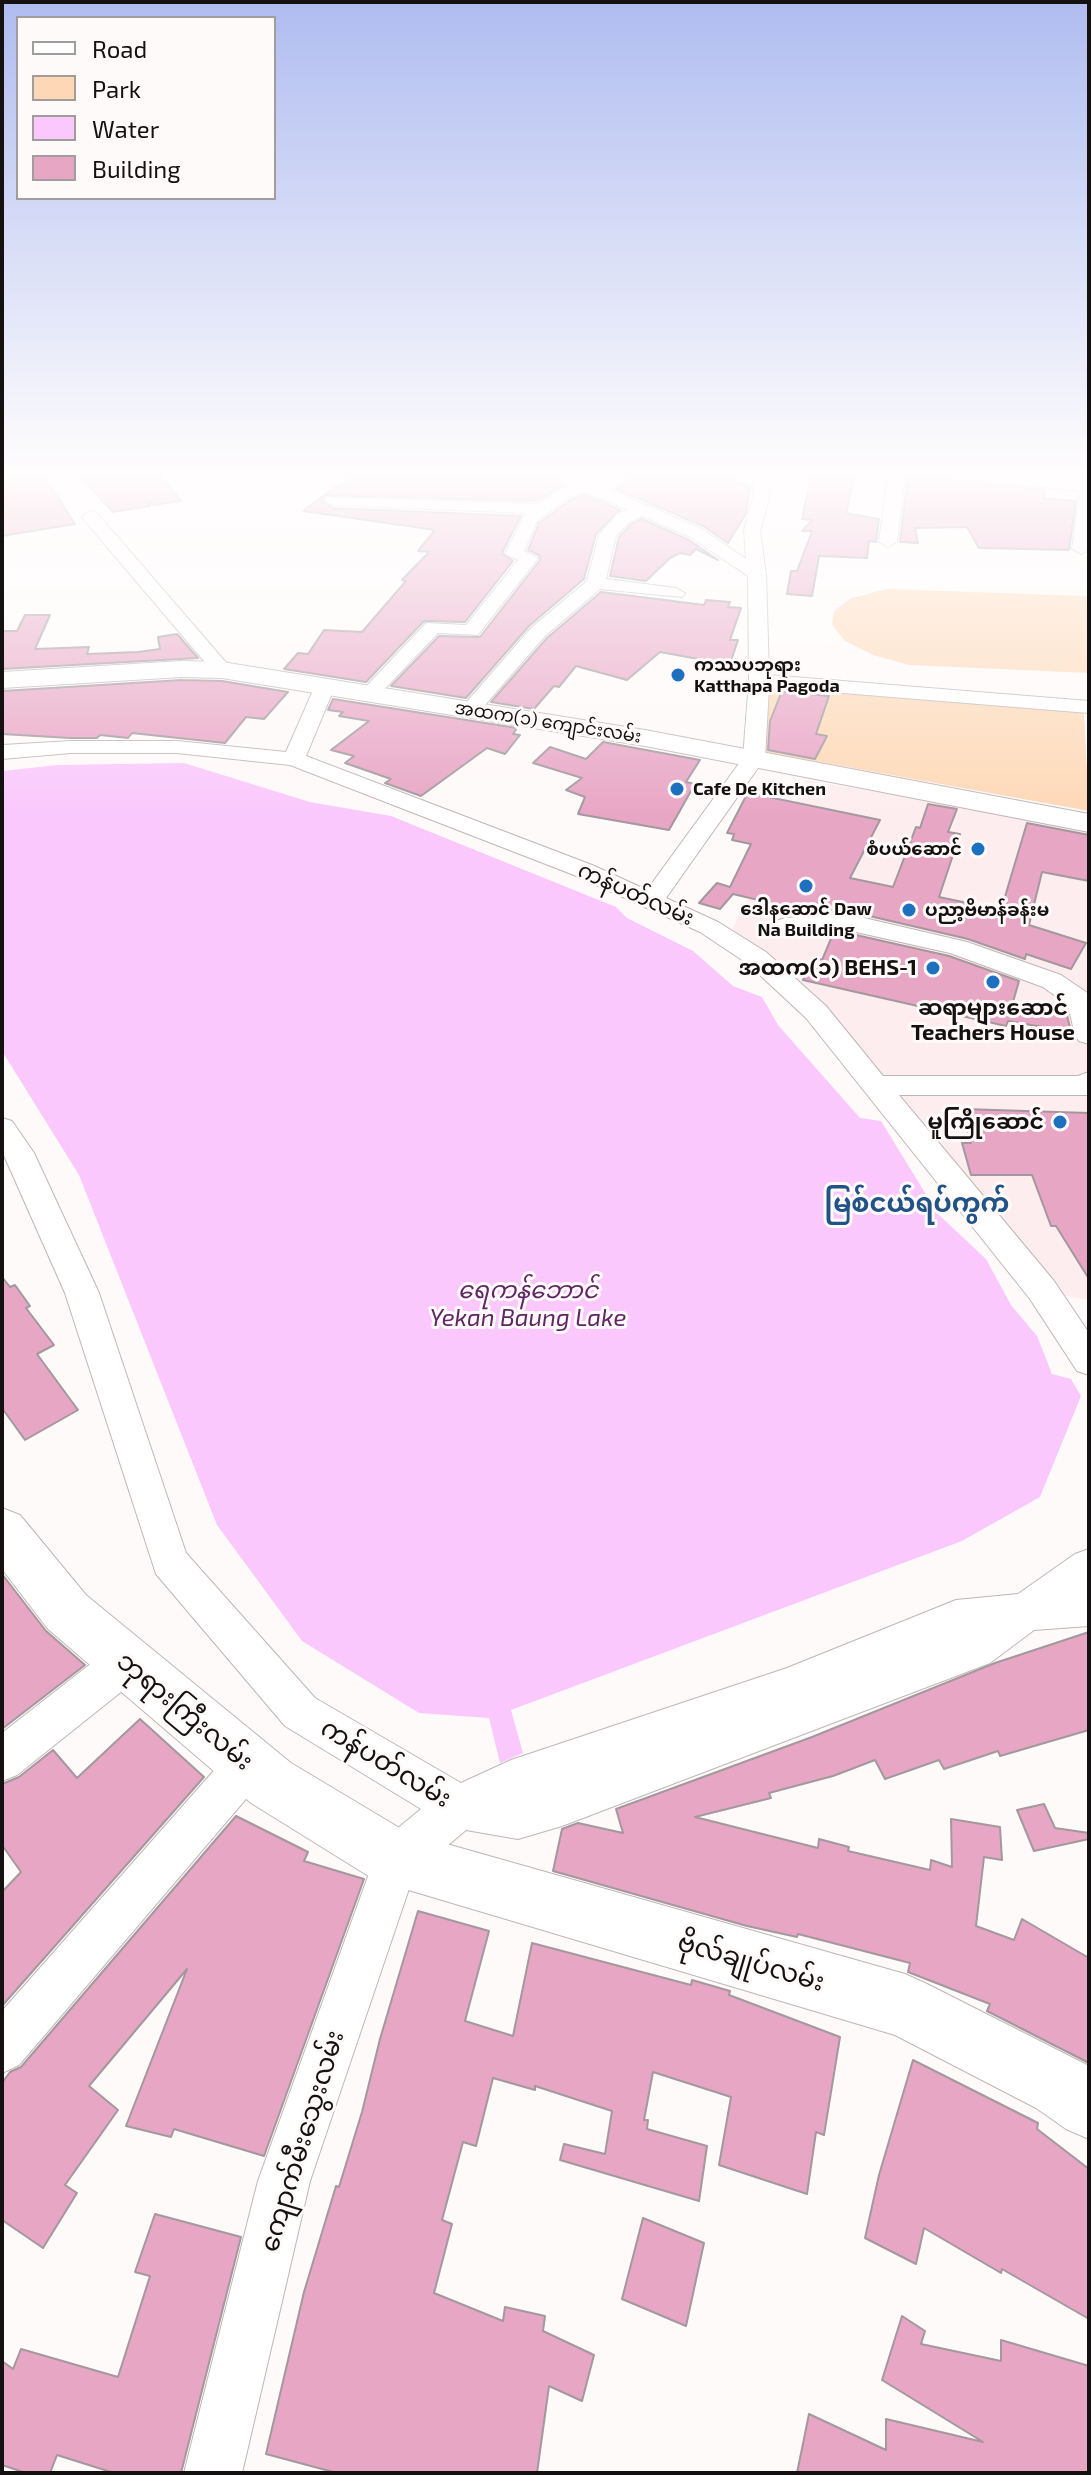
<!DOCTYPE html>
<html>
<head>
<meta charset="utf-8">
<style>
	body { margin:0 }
	#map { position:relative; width:1091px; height:2475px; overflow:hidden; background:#fffafa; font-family:"Exo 2",sans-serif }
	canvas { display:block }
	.frame { position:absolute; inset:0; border:4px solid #151111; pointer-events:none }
	.legend { position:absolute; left:16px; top:16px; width:260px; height:184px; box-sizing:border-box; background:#fffafa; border:2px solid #a19d9d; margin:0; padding:10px 14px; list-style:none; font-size:24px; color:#151111 }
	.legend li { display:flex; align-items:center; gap:16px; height:40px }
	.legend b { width:40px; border:2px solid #a19d9d }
</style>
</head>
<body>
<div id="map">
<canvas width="1091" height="2475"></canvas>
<div class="frame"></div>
<ul class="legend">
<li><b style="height:10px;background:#fff"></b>Road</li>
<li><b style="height:22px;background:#fed8b6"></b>Park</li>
<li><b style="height:22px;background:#fac8fc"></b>Water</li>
<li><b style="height:22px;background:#e8a6c5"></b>Building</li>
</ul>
</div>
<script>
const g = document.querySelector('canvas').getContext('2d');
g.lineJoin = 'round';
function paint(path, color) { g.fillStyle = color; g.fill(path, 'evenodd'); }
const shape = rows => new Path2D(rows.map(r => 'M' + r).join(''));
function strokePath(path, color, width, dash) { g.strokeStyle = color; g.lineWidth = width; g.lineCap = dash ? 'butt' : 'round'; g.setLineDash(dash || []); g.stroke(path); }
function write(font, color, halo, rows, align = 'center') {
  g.font = font + ' "Exo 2","Noto Sans Myanmar",sans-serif'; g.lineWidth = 6; g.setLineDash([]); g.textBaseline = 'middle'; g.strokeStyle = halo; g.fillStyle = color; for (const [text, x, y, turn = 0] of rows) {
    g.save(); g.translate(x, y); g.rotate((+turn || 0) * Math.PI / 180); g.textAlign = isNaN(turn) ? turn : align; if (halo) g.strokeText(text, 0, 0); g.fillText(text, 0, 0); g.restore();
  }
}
const built = shape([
	[806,780,1089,829,1089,1300,1061,1295,933,1133,850,1035,731,932]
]);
const green = shape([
	[887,589,1089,596,1089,673,909,665,873,655,845,641,832,625,834,611,851,598],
	[770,686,1084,712,1089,811,754,750]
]);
const water = shape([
	[184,763,310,802,391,816,616,907,627,918,693,951,733,986,762,997,778,1025,860,1118,881,1121,938,1214,986,1259,1011,1305,1037,1336,1052,1374,1071,1379,1081,1396,1040,1497,962,1541,511,1710,523,1753,500,1763,489,1718,419,1713,302,1641,217,1525,79,1175,2,1051,2,771,57,765]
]);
const building = shape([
	[30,470,40,470,75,524,2,536,2,477,30,470],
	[74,470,155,470,181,501,154,505,148,502,150,506,113,512,74,470],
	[423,470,546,470,566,484,538,501,324,495,322,501,333,508,521,516,502,553,513,561,465,622,424,621,366,682,284,669,298,653,308,654,324,630,362,632,406,581,402,580,429,552,418,551,435,530,303,511,336,486,340,487,354,475,417,478,423,470],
	[634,470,739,470,734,483,750,486,746,514,728,543,703,526,616,489,629,481,634,470],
	[917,470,925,470,936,478,1045,490,1044,498,1076,501,1069,550,979,548,967,527,915,528,918,543,900,542,907,481,917,470],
	[811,475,854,478,846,513,879,519,876,542,869,541,867,558,819,556,812,596,787,594,791,571,797,571,812,531,802,531,812,520,802,519,811,475],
	[585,494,620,510,596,534,584,579,529,626,466,698,391,686,439,636,480,637,540,560,539,555,528,550,539,523,571,499,585,494],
	[642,519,689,540,718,560,696,549,690,555,680,553,670,558,646,581,610,576,619,537,631,524,642,519],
	[601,592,704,605,706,600,730,602,728,607,741,608,730,640,738,640,731,661,726,664,660,652,627,680,576,666,559,687,554,686,534,709,491,702,547,638,601,592],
	[25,615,50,615,35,649,89,647,87,654,138,652,160,649,158,637,177,634,198,658,2,669,2,631,17,631,25,615],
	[182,680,222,681,288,692,264,719,246,717,225,743,132,733,128,738,100,735,97,738,70,738,2,734,2,691,182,680],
	[782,691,829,696,816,734,827,736,815,759,768,750,770,721,782,691],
	[333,699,517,728,513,734,520,735,505,754,487,748,421,796,385,783,391,779,345,763,354,756,331,750,369,721,339,716,343,712,328,710,333,699],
	[603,742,700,760,686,782,695,784,669,830,578,814,585,797,566,790,582,778,533,763,550,747,586,759,603,742],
	[754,794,880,820,850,878,893,887,916,827,920,828,928,804,957,809,948,832,960,834,939,897,1001,910,1027,823,1089,835,1089,881,1042,872,1029,925,1086,943,1071,969,1026,954,1025,959,968,939,848,911,813,913,733,894,720,909,699,903,717,883,730,887,751,844,732,840,734,834,727,833,746,796,753,797,754,794],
	[847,933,949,956,1019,981,1013,1002,1066,1011,1071,1032,1008,1021,1006,1026,803,980,813,958,822,960,833,934,847,933],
	[963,1109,1089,1113,1089,1279,1056,1226,1051,1226,1032,1175,971,1175,962,1143,971,1143,963,1109],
	[2,1277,10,1287,15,1285,30,1306,26,1308,54,1345,37,1354,78,1410,25,1440,2,1408,2,1277],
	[2,1574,46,1631,85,1665,2,1729,2,1574],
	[1089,1632,1089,1730,1000,1756,998,1751,944,1769,939,1760,885,1779,875,1760,833,1776,769,1793,771,1798,695,1817,818,1848,819,1839,849,1847,848,1851,930,1870,931,1860,952,1867,951,1819,1000,1827,1002,1860,984,1857,976,1926,1014,1940,1022,1919,1089,1958,1089,2063,987,2011,990,2004,908,1972,910,1963,798,1934,797,1937,747,1926,553,1871,562,1829,578,1823,623,1833,616,1809,812,1737,995,1663,1089,1632],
	[140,1719,204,1777,2,2006,2,1892,21,1872,2,1845,2,1784,19,1777,53,1750,77,1778,140,1719],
	[1044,1804,1055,1828,1089,1833,1089,1839,1034,1851,1017,1810,1044,1804],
	[236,1816,308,1852,304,1861,364,1879,264,2156,174,2129,171,2137,126,2126,187,1969,89,2086,118,2110,65,2185,77,2193,43,2248,2,2220,2,2083,10,2072,21,2067,236,1816],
	[418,1911,489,1931,465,2021,513,2036,532,1943,691,1985,692,1980,730,1991,729,1995,840,2037,824,2135,816,2132,807,2194,719,2165,731,2097,653,2072,644,2120,648,2120,647,2129,707,2146,699,2201,560,2160,564,2144,605,2154,612,2111,535,2086,535,2090,493,2078,476,2146,463,2142,442,2220,452,2224,434,2293,503,2321,505,2307,545,2316,543,2331,594,2355,582,2401,549,2386,537,2473,337,2473,266,2454,304,2292,336,2186,339,2187,362,2112,380,2039,418,1911],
	[913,2060,1038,2123,1037,2129,1089,2169,1089,2319,1002,2269,1001,2273,924,2228,916,2264,865,2238,879,2175,913,2060],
	[155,2214,241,2237,181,2473,114,2473,57,2455,50,2473,26,2473,2,2465,2,2361,13,2369,21,2349,118,2377,150,2276,135,2272,155,2214],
	[643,2218,704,2243,686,2326,622,2299,643,2218],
	[902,2316,925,2331,921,2344,1001,2361,1001,2340,1089,2366,1089,2473,797,2473,809,2414,886,2450,886,2419,983,2442,882,2380,902,2316]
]);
const minor = shape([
	[549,470,569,470,596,485,615,470,631,470,626,480,610,490,702,529,746,559,744,531,753,498,754,470,770,470,769,498,760,531,766,574,769,675,1089,701,1089,713,769,687,765,758,666,898,718,922,766,952,826,1006,883,1076,1078,1076,1089,1072,1089,1095,899,1095,1054,1281,1089,1333,1089,1375,1077,1371,1030,1299,806,1018,748,964,700,932,574,875,290,765,177,753,71,753,2,759,2,745,71,741,177,741,286,752,315,686,325,680,335,686,306,756,592,865,647,890,743,758,749,680,748,576,690,537,642,516,629,522,616,536,606,579,676,588,685,593,682,597,600,589,545,636,478,713,464,713,461,709,464,705,531,628,587,581,599,535,617,514,628,510,585,491,570,496,537,521,524,551,538,558,478,635,438,633,377,697,370,699,360,693,426,623,466,625,518,560,505,554,526,513,333,505,325,500,327,497,539,504,558,490,573,485,549,470],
	[896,470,914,470,904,480,897,542,888,547,879,542,888,478,896,470],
	[928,470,981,470,1089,482,1089,550,1081,554,1072,549,1080,491,936,475,928,470],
	[90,511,96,512,229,666,232,670,229,674,215,674,84,520,82,516,90,511],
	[847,914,967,942,1061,975,1089,994,1089,1044,1079,1041,1075,1035,1068,1005,1043,987,950,953,847,930,785,934,776,931,772,926,776,921,785,918,847,914],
	[2,1118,12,1121,34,1153,99,1293,186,1553,315,1698,461,1783,511,1760,787,1668,956,1600,1018,1594,1075,1554,1089,1549,1089,1626,1034,1630,990,1663,562,1826,518,1839,466,1830,414,1874,310,2181,242,2473,184,2473,258,2181,380,1843,421,1809,285,1726,156,1574,65,1293,2,1151,2,1118],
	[126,1643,141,1648,147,1662,141,1676,17,1775,2,1781,2,1733,111,1648,126,1643],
	[248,1743,263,1749,270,1764,263,1779,19,2065,2,2073,2,2011,233,1749,248,1743]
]);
const major = shape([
	[182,661,222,662,645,730,1089,814,1089,832,645,746,222,678,182,677,2,688,2,672,182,661],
	[2,1508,20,1515,86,1595,291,1763,408,1833,905,1974,927,1984,1089,2066,1089,2139,1066,2129,1036,2108,895,2035,375,1880,251,1803,48,1629,2,1569,2,1508]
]);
const markers = [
	[678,675,8,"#1c70be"],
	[677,789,8,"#1c70be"],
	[978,849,8,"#1c70be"],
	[806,886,8,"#1c70be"],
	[909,910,8,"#1c70be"],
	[933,968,8,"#1c70be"],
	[993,982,8,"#1c70be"],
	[1060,1122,8,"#1c70be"]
];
const farPoinames = [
	["ကဿပဘုရား",694,665],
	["Katthapa Pagoda",694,686],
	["Cafe De Kitchen",693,789],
	["စံပယ်ဆောင်",962,849,"right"],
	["ဒေါနဆောင် Daw",806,909,"center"],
	["Na Building",806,930,"center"],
	["ပညာ့ဗိမာန်ခန်းမ",925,910]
];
const farStreetnames = [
	["အထက(၁) ကျောင်းလမ်း",548,722,9]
];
const streetNames = [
	["ကန်ပတ်လမ်း",636,894,24]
];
const poiNames = [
	["အထက(၁) BEHS-1",917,968],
	["ဆရာများဆောင်",993,1008,"center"],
	["Teachers House",993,1033,"center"],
	["မူကြိုဆောင်",1044,1122]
];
const waterNames = [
	["ရေကန်ဘောင်",528,1290],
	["Yekan Baung Lake",528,1318]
];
const quarterNames = [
	["မြစ်ငယ်ရပ်ကွက်",917,1203]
];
const nearStreetnames = [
	["ဘုရားကြီးလမ်း",185,1711,40],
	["ကန်ပတ်လမ်း",386,1763,31],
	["ဗိုလ်ချုပ်လမ်း",751,1962,16],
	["ကျောက်မီးသွေးလမ်း",302,2141,-73]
];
paint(built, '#feedee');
paint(green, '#fed8b6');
paint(water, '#fac8fc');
paint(building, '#e8a6c5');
strokePath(building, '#a2989d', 2);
strokePath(minor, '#c1b5b6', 2);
strokePath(major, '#c1b5b6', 2);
paint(minor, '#fff');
paint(major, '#fff');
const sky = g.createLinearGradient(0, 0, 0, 817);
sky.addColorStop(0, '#afbcf0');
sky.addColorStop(0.58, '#fffdfd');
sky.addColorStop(1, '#fffdfd00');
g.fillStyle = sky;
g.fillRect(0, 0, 1091, 817);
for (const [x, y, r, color] of markers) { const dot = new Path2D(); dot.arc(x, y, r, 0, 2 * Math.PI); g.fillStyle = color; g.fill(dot); strokePath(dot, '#fffafa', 3); }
write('bold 18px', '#151111', '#fffafa', farPoinames, 'left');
write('18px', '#151111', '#fffafa', farStreetnames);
write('22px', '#151111', '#fffafa', streetNames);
write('bold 22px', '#151111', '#fffafa', poiNames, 'right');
write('italic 24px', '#602764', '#fffafa', waterNames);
write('bold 26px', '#215386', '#fffafa', quarterNames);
write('26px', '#151111', '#fffafa', nearStreetnames);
</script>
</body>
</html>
